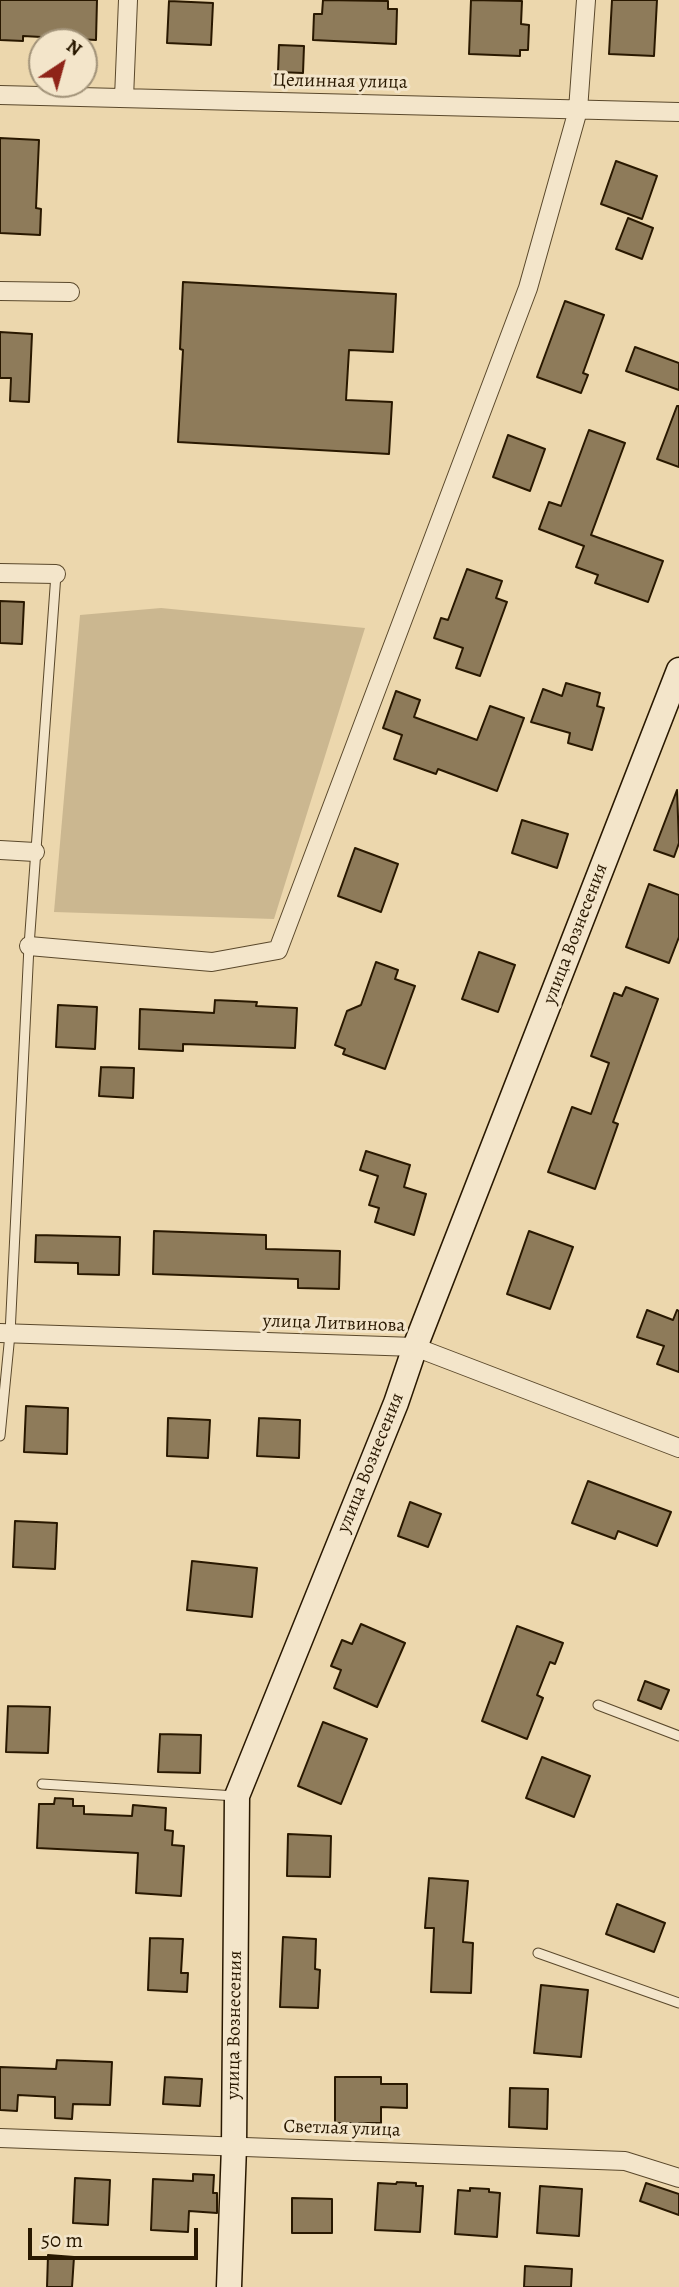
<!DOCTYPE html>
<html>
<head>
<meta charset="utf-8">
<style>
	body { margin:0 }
	#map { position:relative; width:679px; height:2287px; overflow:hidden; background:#ecd7ad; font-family:Alegreya,serif }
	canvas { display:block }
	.north { position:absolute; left:28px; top:28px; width:70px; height:70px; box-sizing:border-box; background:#f3e5ca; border:2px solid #a29379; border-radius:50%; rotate:36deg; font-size:19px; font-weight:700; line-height:28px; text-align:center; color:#291800 }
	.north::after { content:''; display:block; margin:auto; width:24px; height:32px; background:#8f2418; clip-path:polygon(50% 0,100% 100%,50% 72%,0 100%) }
	.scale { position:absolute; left:28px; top:2228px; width:170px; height:32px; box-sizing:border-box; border:4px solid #291800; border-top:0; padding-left:9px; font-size:21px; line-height:24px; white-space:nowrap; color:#291800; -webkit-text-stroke:5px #f3e5ca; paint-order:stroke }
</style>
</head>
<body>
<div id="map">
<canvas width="679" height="2287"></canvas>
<div class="north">N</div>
<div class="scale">50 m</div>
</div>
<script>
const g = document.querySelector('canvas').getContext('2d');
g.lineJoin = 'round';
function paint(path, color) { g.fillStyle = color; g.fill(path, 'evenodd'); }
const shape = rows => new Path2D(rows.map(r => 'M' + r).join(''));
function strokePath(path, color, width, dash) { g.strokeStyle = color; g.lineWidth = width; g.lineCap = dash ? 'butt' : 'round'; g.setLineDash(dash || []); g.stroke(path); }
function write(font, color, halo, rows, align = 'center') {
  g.font = font + ' Alegreya,serif'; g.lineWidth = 6; g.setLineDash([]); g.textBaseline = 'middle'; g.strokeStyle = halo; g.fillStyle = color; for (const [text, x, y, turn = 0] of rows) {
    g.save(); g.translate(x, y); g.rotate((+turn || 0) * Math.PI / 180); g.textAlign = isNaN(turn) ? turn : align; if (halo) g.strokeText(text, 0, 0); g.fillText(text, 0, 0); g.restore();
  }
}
const green = shape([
	[161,608,365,628,274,919,54,912,80,615]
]);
const building = shape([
	[0,0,97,0,96,40,23,36,23,41,0,40,0,0],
	[323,0,388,1,388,9,397,9,396,44,313,40,314,14,322,14,323,0],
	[471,0,522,1,521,24,529,25,528,50,520,50,520,56,469,54,471,0],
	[612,0,657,0,654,56,609,54,612,0],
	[169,1,213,3,211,45,167,43,169,1],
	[279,45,304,46,303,73,278,72,279,45],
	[0,138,39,140,36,208,41,209,40,235,0,233,0,138],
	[616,161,657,176,642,219,601,204,616,161],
	[628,218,653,228,642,259,616,249,628,218],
	[183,282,396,294,393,352,349,350,346,400,392,402,389,454,178,442,183,350,180,349,183,282],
	[565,301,604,315,583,373,588,375,581,393,537,377,565,301],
	[0,332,32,334,29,402,10,401,11,378,0,378,0,332],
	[635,347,679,363,679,390,626,371,635,347],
	[677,406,679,406,679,467,657,459,677,406],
	[589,430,625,443,591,535,663,561,648,602,595,583,598,575,576,567,584,546,539,529,549,502,561,506,589,430],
	[508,435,545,449,530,491,493,477,508,435],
	[467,569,502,581,496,598,507,602,480,676,456,668,463,648,434,638,441,618,448,620,467,569],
	[0,601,24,602,22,644,0,643,0,601],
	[566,683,600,693,597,706,604,708,592,750,568,743,570,733,531,722,543,689,562,696,566,683],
	[396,691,420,700,414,717,477,740,490,706,524,718,497,791,438,769,436,774,394,759,402,735,383,728,396,691],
	[677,790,679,843,674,857,654,850,677,790],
	[522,820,568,834,557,868,512,853,522,820],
	[355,848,398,864,381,912,338,896,355,848],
	[649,884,679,895,679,937,669,963,626,947,649,884],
	[479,952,515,965,498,1012,462,999,479,952],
	[376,962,398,970,395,979,415,986,385,1069,343,1054,345,1049,335,1045,347,1011,361,1005,376,962],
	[626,987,658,999,613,1122,618,1124,595,1189,548,1172,572,1107,591,1114,609,1063,591,1056,614,993,622,996,626,987],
	[215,1000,257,1002,256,1006,297,1008,295,1048,183,1044,183,1051,139,1049,140,1009,214,1013,215,1000],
	[58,1005,97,1007,95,1049,56,1047,58,1005],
	[101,1067,134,1068,133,1098,99,1096,101,1067],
	[366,1151,410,1165,404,1187,426,1194,414,1235,375,1222,379,1208,369,1205,378,1176,360,1170,366,1151],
	[154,1231,266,1235,266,1249,340,1251,339,1289,298,1288,298,1279,153,1274,154,1231],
	[529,1231,573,1247,550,1309,507,1294,529,1231],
	[36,1235,120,1237,119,1275,78,1274,78,1263,35,1262,36,1235],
	[647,1310,673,1320,677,1310,679,1311,679,1372,657,1364,664,1346,637,1337,647,1310],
	[26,1406,68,1408,67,1454,24,1452,26,1406],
	[168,1418,210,1420,208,1458,167,1456,168,1418],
	[259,1418,300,1420,299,1458,257,1456,259,1418],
	[588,1481,671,1512,657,1546,618,1531,615,1539,572,1523,588,1481],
	[410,1502,441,1514,428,1547,398,1536,410,1502],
	[15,1521,57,1523,55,1569,13,1567,15,1521],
	[192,1561,257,1568,252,1617,187,1610,192,1561],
	[361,1624,405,1643,377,1707,334,1688,341,1670,331,1666,342,1640,352,1644,361,1624],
	[517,1626,563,1643,555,1664,550,1662,537,1695,543,1698,527,1739,482,1721,517,1626],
	[645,1681,669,1690,661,1709,638,1700,645,1681],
	[8,1706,50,1707,48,1753,6,1752,8,1706],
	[323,1722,367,1739,341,1804,298,1786,323,1722],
	[160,1734,201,1735,200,1773,158,1772,160,1734],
	[542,1757,590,1776,574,1817,526,1798,542,1757],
	[55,1798,73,1799,73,1806,84,1806,84,1814,132,1816,133,1805,166,1808,165,1830,173,1831,172,1845,184,1846,181,1896,136,1893,138,1853,37,1848,39,1804,54,1804,55,1798],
	[288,1834,331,1836,330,1877,287,1876,288,1834],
	[429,1878,468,1881,463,1942,473,1943,471,1993,431,1992,434,1928,425,1928,429,1878],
	[617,1904,665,1923,654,1952,606,1934,617,1904],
	[283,1937,316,1939,315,1969,320,1970,318,2008,280,2007,283,1937],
	[150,1938,183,1939,181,1973,188,1973,187,1992,148,1990,150,1938],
	[541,1985,588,1990,581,2057,534,2053,541,1985],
	[57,2060,112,2062,110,2105,73,2104,72,2119,55,2118,55,2097,18,2095,17,2111,0,2110,0,2067,56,2069,57,2060],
	[165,2077,202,2079,200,2106,163,2104,165,2077],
	[335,2077,381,2077,381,2084,407,2084,407,2108,381,2107,381,2123,335,2123,335,2077],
	[510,2088,548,2089,547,2129,509,2127,510,2088],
	[193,2174,214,2175,213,2193,217,2193,217,2213,189,2211,188,2232,151,2230,153,2179,193,2181,193,2174],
	[75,2178,110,2180,108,2225,73,2223,75,2178],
	[397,2182,416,2183,416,2186,423,2186,420,2232,375,2230,378,2183,396,2184,397,2182],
	[646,2183,679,2194,679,2215,640,2201,646,2183],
	[540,2186,582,2189,579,2236,537,2233,540,2186],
	[470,2188,489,2189,489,2192,500,2193,497,2237,455,2234,458,2190,470,2191,470,2188],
	[292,2198,332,2199,332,2233,292,2233,292,2198],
	[48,2255,74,2257,72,2287,47,2287,48,2255],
	[525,2266,572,2269,571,2287,524,2287,525,2266]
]);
const lane = shape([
	[0,1436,10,1334,29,946,56,574],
	[598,1705,679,1736],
	[42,1784,236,1796],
	[538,1953,679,2003]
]);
const street = shape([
	[0,95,679,112],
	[124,98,128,0],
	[0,291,70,292],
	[0,573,56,574],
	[0,850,35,852],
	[29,946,212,962,278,950,528,288,578,110,586,0],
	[0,1333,415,1347,679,1448],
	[0,2138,625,2161,679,2178]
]);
const secondary = shape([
	[229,2287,234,2146,237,1796,396,1403,415,1347,679,670]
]);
const streetNames = [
	["Целинная улица",340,82,1],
	["улица Вознесения",576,934,-69],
	["улица Литвинова",334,1324,2],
	["улица Вознесения",371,1463,-68],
	["улица Вознесения",235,2025,-89],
	["Светлая улица",342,2129,2]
];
paint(green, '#cbb790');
paint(building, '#8e7b5a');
strokePath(building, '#291800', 2);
strokePath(lane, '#5a482b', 11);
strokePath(street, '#5a482b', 20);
strokePath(secondary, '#291800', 27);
strokePath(lane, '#f3e5ca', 9);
strokePath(street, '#f3e5ca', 18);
strokePath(secondary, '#f3e5ca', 24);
write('19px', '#291800', '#f3e5ca', streetNames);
</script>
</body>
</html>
